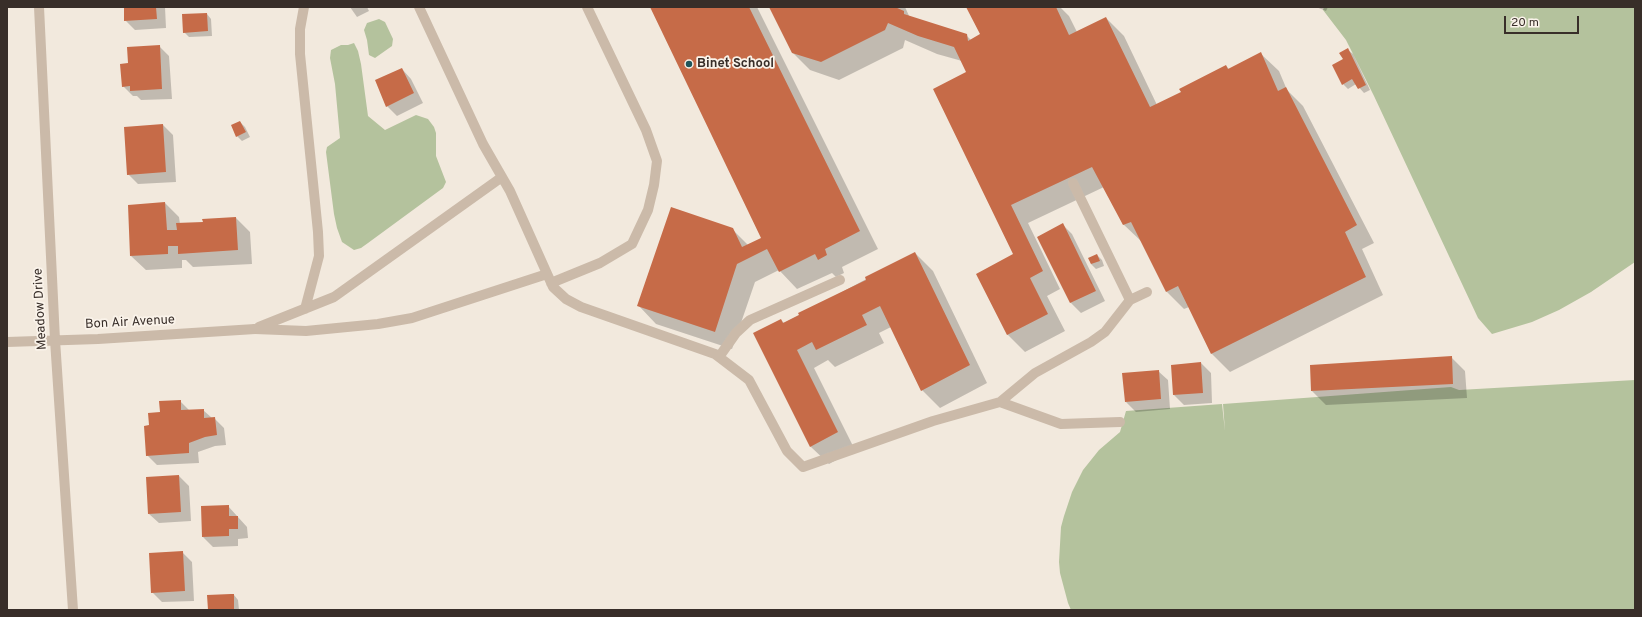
<!DOCTYPE html>
<html>
<head>
<meta charset="utf-8">
<style>
	body { margin:0 }
	#map { position:relative; width:1642px; height:617px; overflow:hidden; background:#f2e9dd; font-family:Overpass,sans-serif }
	canvas { display:block }
	.frame { position:absolute; inset:0; border:8px solid #382e29; pointer-events:none }
	.scale { position:absolute; left:1504px; top:16px; width:75px; height:18px; box-sizing:border-box; border:2px solid #382e29; border-top:0; padding-left:5px; font-size:12px; line-height:14px; white-space:nowrap; color:#382e29; -webkit-text-stroke:3px #faf3ea; paint-order:stroke }
</style>
</head>
<body>
<div id="map">
<canvas width="1642" height="617"></canvas>
<div class="frame"></div>
<div class="scale">20 m</div>
</div>
<script>
const g = document.querySelector('canvas').getContext('2d');
g.lineJoin = 'round';
function paint(path, color) { g.fillStyle = color; g.fill(path, 'evenodd'); }
const shape = rows => new Path2D(rows.map(r => 'M' + r).join(''));
function strokePath(path, color, width, dash) { g.strokeStyle = color; g.lineWidth = width; g.lineCap = dash ? 'butt' : 'round'; g.setLineDash(dash || []); g.stroke(path); }
function write(font, color, halo, rows, align = 'center') {
  g.font = font + ' Overpass,sans-serif'; g.lineWidth = 3.5; g.setLineDash([]); g.textBaseline = 'middle'; g.strokeStyle = halo; g.fillStyle = color; for (const [text, x, y, turn = 0] of rows) {
    g.save(); g.translate(x, y); g.rotate((+turn || 0) * Math.PI / 180); g.textAlign = isNaN(turn) ? turn : align; if (halo) g.strokeText(text, 0, 0); g.fillText(text, 0, 0); g.restore();
  }
}
const green = shape([
	[1324,7,1635,7,1635,262,1591,292,1559,310,1532,322,1492,334,1478,318,1374,96,1346,40,1323,10],
	[379,19,385,22,393,39,392,46,375,58,369,55,367,40,364,30,367,23],
	[354,43,358,51,361,64,368,116,385,130,416,115,428,119,434,127,436,133,436,156,446,182,443,188,368,243,361,248,354,250,342,242,337,228,334,214,326,152,327,147,340,138,335,84,330,58,331,50,341,45,348,45],
	[1635,380,1635,610,1071,610,1068,603,1060,573,1059,562,1061,527,1064,516,1072,492,1083,470,1099,450,1120,432,1126,411,1222,404,1225,431,1223,404,1451,387,1459,390]
]);
const shadow = shape([
	[124,7,165,7,166,28,135,30,125,20],
	[350,7,367,7,369,11,357,17],
	[651,7,757,7,878,249,842,267,844,273,836,277,832,273,797,289,779,270,755,282,732,349,656,324,639,306,732,229,748,245,763,239],
	[770,7,905,7,910,18,966,35,971,40,981,35,967,7,1060,7,1069,16,1077,32,1106,18,1124,36,1157,105,1182,93,1226,66,1230,70,1261,54,1279,71,1287,90,1303,106,1374,243,1362,249,1383,295,1230,372,1212,354,1189,307,1184,309,1167,292,1142,242,1123,224,1104,187,1028,223,1060,289,1047,296,1065,331,1025,352,1007,334,1015,254,967,73,962,61,937,54,905,40,903,48,839,80,810,70,792,52],
	[1316,7,1328,7,1326,11],
	[207,14,211,19,212,36,189,37,184,32],
	[159,46,169,56,172,99,141,100,137,96,133,96,123,86,129,64],
	[1348,50,1353,54,1370,90,1364,93,1356,84,1348,89,1343,84,1344,60],
	[402,69,411,79,423,103,397,116,387,106],
	[240,122,245,127,250,137,242,141,237,136],
	[163,125,173,135,176,182,138,184,128,174],
	[165,203,179,217,180,224,204,223,236,218,250,232,252,264,193,267,186,260,182,260,182,268,146,270,131,256],
	[1063,225,1072,234,1105,301,1081,313,1071,303,1038,237],
	[915,253,933,271,987,383,940,408,922,390,891,327,879,333,884,343,835,367,828,360,814,368,855,450,829,464,811,447,755,334,781,320,784,323],
	[1097,255,1102,260,1104,266,1096,269,1091,264,1089,258],
	[1451,357,1465,371,1467,398,1326,405,1312,391],
	[1201,363,1211,373,1212,403,1184,405,1174,395,1172,366],
	[1158,371,1168,380,1170,409,1136,412,1126,402],
	[180,401,190,411,203,410,212,418,214,418,224,428,226,445,215,446,198,452,199,463,157,465,147,455,150,426,161,413],
	[179,476,189,486,191,521,159,523,149,514],
	[228,506,247,527,248,538,238,539,238,546,213,547,203,537],
	[182,552,192,562,194,601,162,602,152,592],
	[234,595,238,600,239,610,209,610]
]);
const building = shape([
	[124,7,156,7,157,19,124,21],
	[650,7,749,7,860,231,825,249,827,255,818,260,815,254,779,272,767,249,737,264,715,332,637,306,671,207,733,228,742,247,761,238],
	[769,7,895,7,904,11,904,14,967,34,968,41,980,34,966,7,1056,7,1069,35,1106,17,1150,107,1181,92,1179,89,1226,65,1228,69,1261,52,1278,91,1286,87,1357,225,1345,232,1366,277,1211,354,1178,286,1166,292,1131,222,1123,225,1092,167,1011,205,1043,271,1030,278,1048,314,1007,335,976,274,1013,254,933,89,966,72,954,47,918,36,888,23,885,30,821,62,792,53],
	[207,13,208,31,183,33,182,14],
	[160,45,162,89,130,91,130,86,122,87,120,64,128,63,127,47],
	[1348,48,1366,85,1358,89,1352,79,1342,85,1332,65,1343,59,1339,53],
	[402,68,414,93,386,107,375,80],
	[240,121,246,132,236,137,231,125],
	[163,124,166,172,127,175,124,127],
	[165,202,167,230,177,230,176,223,203,222,202,219,236,217,238,250,178,254,178,246,168,246,168,254,130,256,128,205],
	[1063,223,1096,291,1070,303,1037,237],
	[915,252,970,365,921,391,880,306,862,315,867,325,816,350,812,342,797,350,838,432,810,447,753,333,781,319,783,323,799,315,798,313,866,280,865,277],
	[1097,254,1100,261,1091,264,1088,258],
	[1452,356,1453,384,1311,391,1310,365],
	[1201,362,1203,393,1173,395,1171,365],
	[1159,370,1161,399,1125,402,1122,373],
	[181,400,181,410,204,409,204,418,215,417,217,435,205,437,189,443,189,453,146,456,144,426,149,425,148,413,160,412,159,401],
	[179,475,181,512,148,514,146,477],
	[229,505,229,516,238,516,238,529,229,529,229,536,202,537,201,506],
	[183,551,185,591,151,593,149,553],
	[231,594,234,594,234,610,208,610,207,595]
]);
const service = shape([
	[304,7,300,29,300,54,318,232,319,256,305,309],
	[419,7,483,144,510,191,553,287,566,299,581,307,715,354,749,380,787,451,803,467,933,421,1000,402,1035,373,1091,342,1105,332,1130,300,1147,292],
	[1073,183,1130,300],
	[551,283,600,263,632,244,648,210,654,185,657,161,646,130,587,7],
	[259,327,334,297,502,177],
	[255,329,306,331,378,324,412,318,547,274],
	[719,357,736,333,750,320,840,280],
	[1000,402,1061,424,1120,422]
]);
const minor = shape([
	[39,7,55,340,73,610],
	[7,342,98,339,255,329]
]);
const markers = [
	[689,64,4,"#1e545a"]
];
const poiNames = [
	["Binet School",697,64]
];
const streetNames = [
	["Meadow Drive",41,309,-93],
	["Bon Air Avenue",130,323,-3]
];
paint(green, '#b4c29d');
paint(shadow, '#0003');
paint(building, '#c66b48');
strokePath(service, '#cbbaa9', 10);
strokePath(minor, '#cbbaa9', 10);
for (const [x, y, r, color] of markers) { const dot = new Path2D(); dot.arc(x, y, r, 0, 2 * Math.PI); g.fillStyle = color; g.fill(dot); strokePath(dot, '#faf3ea', 1.5); }
write('bold 13px', '#382e29', '#faf3ea', poiNames, 'left');
write('13px', '#382e29', '#faf3ea', streetNames);
</script>
</body>
</html>
